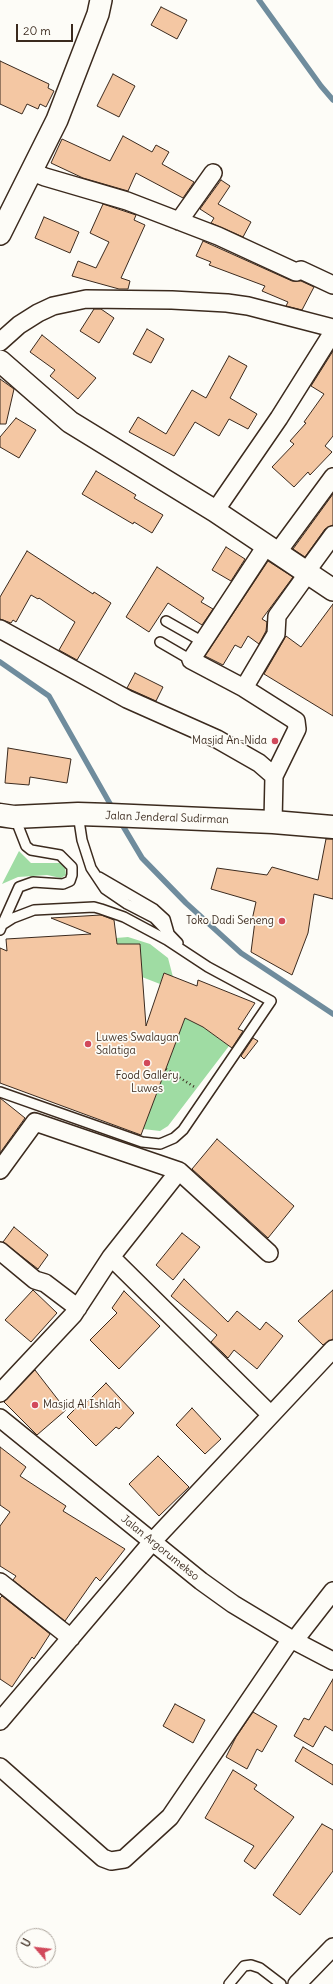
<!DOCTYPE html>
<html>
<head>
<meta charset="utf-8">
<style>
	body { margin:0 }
	#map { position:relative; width:333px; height:1984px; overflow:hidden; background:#fdfcf7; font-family:Delius,sans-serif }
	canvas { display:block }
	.north { position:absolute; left:16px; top:1928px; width:40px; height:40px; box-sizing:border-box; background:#fdfcf7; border:1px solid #afa8a0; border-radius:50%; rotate:298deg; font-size:11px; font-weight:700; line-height:16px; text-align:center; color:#3b2a1e }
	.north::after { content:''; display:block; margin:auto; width:14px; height:18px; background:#d1495b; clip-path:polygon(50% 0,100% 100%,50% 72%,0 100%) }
	.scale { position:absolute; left:16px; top:24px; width:57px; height:18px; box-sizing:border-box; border:2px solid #3b2a1e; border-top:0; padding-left:5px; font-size:12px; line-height:14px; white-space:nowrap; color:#3b2a1e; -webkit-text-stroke:3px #fdfcf7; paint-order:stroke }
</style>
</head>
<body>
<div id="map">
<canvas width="333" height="1984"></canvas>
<div class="north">U</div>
<div class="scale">20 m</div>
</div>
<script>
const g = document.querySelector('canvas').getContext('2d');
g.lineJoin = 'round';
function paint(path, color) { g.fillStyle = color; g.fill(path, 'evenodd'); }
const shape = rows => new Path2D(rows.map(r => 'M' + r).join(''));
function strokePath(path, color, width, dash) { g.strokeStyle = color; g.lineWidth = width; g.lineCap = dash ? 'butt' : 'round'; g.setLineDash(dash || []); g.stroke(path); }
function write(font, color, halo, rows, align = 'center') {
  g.font = font + ' Delius,sans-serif'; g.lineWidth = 3.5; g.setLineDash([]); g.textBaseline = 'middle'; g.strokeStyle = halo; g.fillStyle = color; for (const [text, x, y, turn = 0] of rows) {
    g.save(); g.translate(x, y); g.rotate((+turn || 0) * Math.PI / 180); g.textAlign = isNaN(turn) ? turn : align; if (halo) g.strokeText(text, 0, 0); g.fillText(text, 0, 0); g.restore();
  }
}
const green = shape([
	[19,851,31,863,60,863,65,867,66,875,61,878,47,875,18,877,2,884],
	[128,937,150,944,168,958,173,977,164,973,160,984,142,977,140,944,117,944,116,938],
	[185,1018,203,1027,229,1046,168,1126,160,1131,143,1129]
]);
const stream = shape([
	[259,0,321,86,333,100],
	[0,662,49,696,113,809],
	[120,821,142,858,186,903,241,953,333,1014]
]);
const building = shape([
	[161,7,187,20,177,39,151,25,161,7],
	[0,61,49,84,48,88,54,91,46,107,40,104,38,109,27,104,22,114,0,104,0,61],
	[113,74,135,86,119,117,97,106,113,74],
	[123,136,152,152,156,145,169,152,162,164,194,182,183,198,136,173,128,191,83,178,51,163,62,139,110,161,123,136],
	[221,180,230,186,218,204,251,222,243,237,211,223,214,218,200,209,221,180],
	[103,204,136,215,134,220,145,225,121,278,130,281,128,289,119,289,72,276,78,261,96,268,109,242,90,233,103,204],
	[44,217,79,232,70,253,35,238,44,217],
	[203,241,292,281,301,281,314,287,302,310,286,306,288,302,262,291,265,286,209,265,211,262,196,256,203,241],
	[94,309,101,309,114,318,99,343,80,331,94,309],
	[147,329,164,339,151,363,133,354,147,329],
	[42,335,96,378,78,399,50,376,55,370,30,352,42,335],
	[333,351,333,436,325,446,332,452,310,475,308,472,294,487,272,467,294,444,290,441,306,423,304,422,324,394,311,386,333,351],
	[229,356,247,366,230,398,257,414,248,429,229,419,219,436,195,422,174,456,129,432,138,417,166,434,192,390,206,398,229,356],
	[0,379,14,389,6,424,0,424,0,379],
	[16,418,36,430,19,458,0,447,0,437,16,418],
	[96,471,136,495,134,498,163,515,152,533,134,522,133,524,82,494,96,471],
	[333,494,333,525,325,529,305,557,293,549,333,494],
	[226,547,245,559,231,581,212,570,226,547],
	[27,551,93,594,94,592,111,603,77,660,59,650,75,622,39,598,38,599,31,595,16,622,13,620,11,623,0,619,0,597,27,551],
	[268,561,293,577,262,619,267,622,266,631,259,644,248,636,241,648,235,645,223,665,205,656,268,561],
	[157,567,204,598,201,602,213,609,202,625,168,603,149,632,126,617,157,567],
	[333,604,333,716,264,674,286,636,301,647,333,604],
	[135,673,163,687,156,701,127,688,135,673],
	[8,748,71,759,67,783,30,777,29,785,5,783,8,748],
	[326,839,333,839,333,899,314,894,308,933,292,975,251,952,255,921,252,920,256,902,211,889,217,868,267,875,272,867,318,880,326,839],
	[101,915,114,920,117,944,140,944,146,1026,164,973,197,986,198,980,255,1003,238,1029,243,1031,232,1048,203,1027,185,1018,141,1135,0,1083,0,948,7,951,6,939,91,934,51,918,101,915],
	[253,1038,258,1041,244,1059,241,1056,253,1038],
	[0,1098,25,1118,0,1153,0,1098],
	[217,1139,294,1206,268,1238,192,1169,217,1139],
	[14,1227,48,1255,38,1269,3,1242,14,1227],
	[182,1233,200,1247,173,1280,156,1265,182,1233],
	[184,1279,228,1322,237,1311,260,1330,266,1322,283,1336,257,1369,234,1350,228,1358,222,1352,211,1342,217,1335,171,1296,184,1279],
	[33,1290,57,1313,31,1342,5,1320,33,1290],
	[333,1290,333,1339,323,1345,298,1321,333,1290],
	[124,1291,160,1326,119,1369,90,1340,117,1313,112,1308,124,1291],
	[35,1370,66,1410,37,1435,4,1402,35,1370],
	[106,1383,134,1413,119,1429,116,1427,96,1446,67,1417,83,1401,86,1403,106,1383],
	[192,1408,221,1439,205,1454,176,1425,192,1408],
	[0,1447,26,1467,20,1476,66,1506,63,1511,125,1549,100,1581,96,1577,65,1621,13,1580,16,1576,0,1566,0,1526,10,1512,0,1505,0,1447],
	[158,1456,189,1487,159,1516,129,1484,158,1456],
	[2,1596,50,1634,34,1659,32,1657,12,1687,0,1679,0,1598,2,1596],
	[333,1679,333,1731,325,1726,313,1747,294,1736,304,1718,309,1720,333,1679],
	[175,1704,205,1720,193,1743,163,1726,175,1704],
	[253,1712,277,1726,262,1752,257,1749,247,1769,226,1757,236,1737,253,1712],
	[303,1747,333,1765,333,1785,295,1761,303,1747],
	[233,1770,257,1785,254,1789,294,1817,255,1869,244,1861,254,1846,205,1818,233,1770],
	[322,1824,333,1830,333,1871,300,1915,273,1895,322,1824]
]);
const path = shape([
	[166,1069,196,1088]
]);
const service = shape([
	[166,621,203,642],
	[160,642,191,660],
	[78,814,82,840,91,868,105,889,127,904,154,918,178,943],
	[99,877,154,909,165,919,169,933],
	[2,925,19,887,33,882,63,884,70,881,72,875,72,867,60,855,31,850,26,846,15,818],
	[0,930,2,925,13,918,34,910,94,907,101,909,124,917,167,940,208,967,271,1001,183,1130,174,1138,160,1144,142,1142,0,1092],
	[229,1984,244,1966,251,1965,260,1968,281,1984]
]);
const minor = shape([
	[32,172,45,177,127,201,218,236,296,272,301,270,333,285],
	[179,221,213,173],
	[0,342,19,325,38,313,53,306,86,299,172,300,227,303,248,306,333,328],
	[215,511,279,418,333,332],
	[266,546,191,660,244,688,296,721,297,729,274,776],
	[277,553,333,477],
	[306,572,333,535],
	[0,629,127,699,217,739,259,763,274,776,273,822],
	[244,688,276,634,277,616,308,573],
	[0,1170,35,1122,179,1171],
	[0,1251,35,1280,45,1283,78,1308],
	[111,1257,271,1415],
	[0,1393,73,1315,111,1257,179,1171,269,1253],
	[0,1418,201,1581,233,1604,291,1639,333,1661],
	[0,1582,71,1638],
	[294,1641,333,1591],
	[0,1721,152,1542,333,1349],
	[0,1767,103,1858,111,1861,124,1859,170,1817,291,1639],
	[297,1984,333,1947]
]);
const tertiary = shape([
	[0,234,57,120,98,14,101,0],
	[0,361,70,422,215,511,333,590]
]);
const primary = shape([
	[0,815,14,817,78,814,110,815,273,822,333,827]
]);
const markers = [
	[275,741,4,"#d1495b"],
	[282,921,4,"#d1495b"],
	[88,1044,4,"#d1495b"],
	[147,1063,4,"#d1495b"],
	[35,1405,4,"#d1495b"]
];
const poiNames = [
	["Masjid An-Nida",267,741],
	["Toko Dadi Seneng",274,921],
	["Luwes Swalayan",96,1038,"left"],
	["Salatiga",96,1051,"left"],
	["Food Gallery",147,1076,"center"],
	["Luwes",147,1089,"center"],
	["Masjid Al Ishlah",43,1405,"left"]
];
const streetNames = [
	["Jalan Jenderal Sudirman",167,818,2],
	["Jalan Argorumekso",160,1548,39]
];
paint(green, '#9fdca3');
strokePath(stream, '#6f8c9d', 5.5);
paint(building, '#f4c7a3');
strokePath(building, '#3b2a1e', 1);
strokePath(service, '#3b2a1e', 12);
strokePath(minor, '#3b2a1e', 20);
strokePath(tertiary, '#3b2a1e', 24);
strokePath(primary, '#3b2a1e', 25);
strokePath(path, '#3b2a1e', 2.5, [1, 3]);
strokePath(service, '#fdfcf7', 9);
strokePath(minor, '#fdfcf7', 17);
strokePath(tertiary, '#fdfcf7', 21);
strokePath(primary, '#fdfcf7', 22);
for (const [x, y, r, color] of markers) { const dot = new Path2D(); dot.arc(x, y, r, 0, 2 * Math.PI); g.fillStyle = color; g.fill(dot); strokePath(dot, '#fdfcf7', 1.5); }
write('11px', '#3b2a1e', '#fdfcf7', poiNames, 'right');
write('11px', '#3b2a1e', '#fdfcf7', streetNames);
</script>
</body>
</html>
